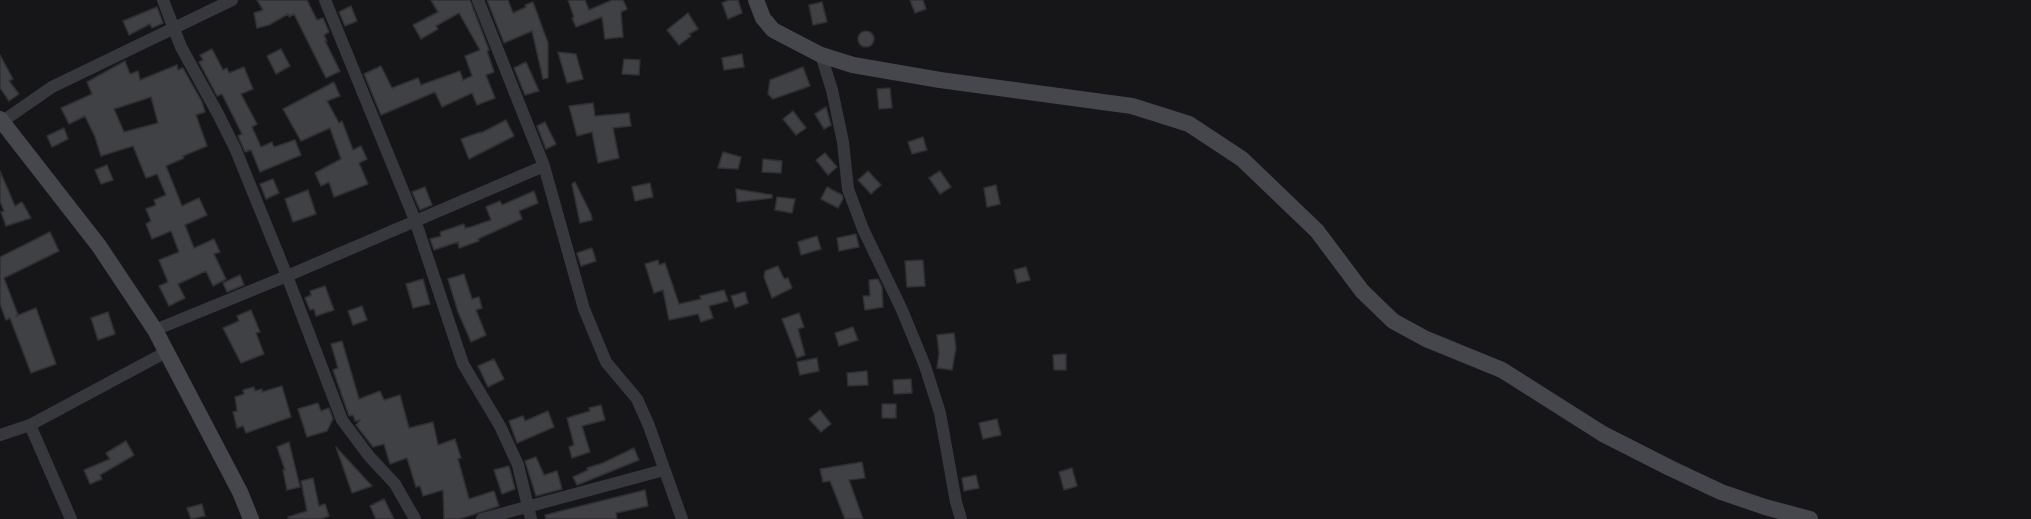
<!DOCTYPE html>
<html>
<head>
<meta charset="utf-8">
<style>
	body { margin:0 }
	canvas { display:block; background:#161618 }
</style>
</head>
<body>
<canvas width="2031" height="519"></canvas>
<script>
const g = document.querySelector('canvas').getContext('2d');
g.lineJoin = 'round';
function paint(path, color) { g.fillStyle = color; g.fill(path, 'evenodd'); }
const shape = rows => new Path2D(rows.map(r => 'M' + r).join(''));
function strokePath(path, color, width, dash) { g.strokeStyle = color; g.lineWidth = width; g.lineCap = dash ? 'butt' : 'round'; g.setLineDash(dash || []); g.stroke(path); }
const building = shape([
	[257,0,307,0,317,20,323,18,329,32,324,35,327,41,325,41,340,71,326,78,294,14,289,17,288,14,269,25,257,28,254,13,263,10,257,0],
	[431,0,470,0,489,50,487,51,494,72,486,75,495,98,477,105,472,93,442,107,435,92,381,115,364,74,381,66,392,88,418,78,421,85,460,71,463,80,472,76,465,56,480,50,459,13,436,26,438,29,421,39,413,25,438,12,431,0],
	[487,0,508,0,513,13,526,7,525,5,533,2,548,43,548,78,543,79,532,31,504,43,487,0],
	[568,0,585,0,589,10,612,0,623,0,627,9,621,12,623,37,605,39,602,17,576,27,572,18,574,17,568,0],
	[729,0,738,0,742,13,728,19,722,3,729,0],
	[910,0,923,0,926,9,915,13,910,0],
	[822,2,827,22,813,25,809,5,822,2],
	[351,6,357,21,345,26,339,12,351,6],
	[157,7,163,23,152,28,150,24,129,35,123,21,157,7],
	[688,13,698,29,689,34,691,36,679,45,667,30,688,13],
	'858 39a8 8 0 1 1 16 0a8 8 0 1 1-16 0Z',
	[212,49,223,70,227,68,229,73,244,67,253,89,241,94,257,124,252,127,261,147,272,142,274,147,295,140,301,155,260,172,251,150,245,152,238,136,242,134,222,94,217,96,199,62,203,60,200,55,212,49],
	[281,49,290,66,276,74,267,56,281,49],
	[558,52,576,54,583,79,567,83,558,52],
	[742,54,744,67,724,70,722,58,742,54],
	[0,55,13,79,9,81,19,94,9,101,0,88,0,55],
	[624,59,640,60,639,75,622,74,624,59],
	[125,61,130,74,138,71,140,80,177,65,178,70,183,68,202,102,205,112,196,115,207,146,183,156,184,158,166,166,182,206,199,198,207,215,185,225,194,248,214,239,220,252,214,254,226,279,213,286,206,271,178,284,185,298,169,306,159,286,168,282,159,260,179,252,171,231,152,239,146,224,151,221,146,209,156,205,154,200,166,195,157,174,146,178,133,146,101,156,95,137,85,116,69,124,61,108,92,94,87,82,125,61],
	[151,97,158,123,124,132,114,109,151,97],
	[526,62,539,91,525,95,514,68,526,62],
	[803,67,810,86,773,99,768,94,770,80,803,67],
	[334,82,340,96,327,101,339,123,342,121,353,150,361,146,367,159,359,163,368,184,334,197,329,182,321,186,315,173,341,159,330,128,301,141,283,109,334,82],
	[890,88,892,108,879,109,877,89,890,88],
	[593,103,595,116,629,113,631,126,613,128,619,158,598,163,592,132,577,136,569,106,593,103],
	[826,107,831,125,824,129,815,114,826,107],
	[793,111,806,128,796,135,783,119,793,111],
	[506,120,514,136,469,159,461,139,481,132,481,133,506,120],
	[545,122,556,144,546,149,537,126,545,122],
	[64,128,68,139,52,147,47,136,64,128],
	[923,137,927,150,912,154,908,142,923,137],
	[723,152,741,157,738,169,718,168,723,152],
	[825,153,837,167,828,175,816,160,825,153],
	[763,159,782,161,781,173,762,172,763,159],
	[107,165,113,180,101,184,95,170,107,165],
	[0,171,15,206,22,202,31,218,6,226,1,212,4,211,0,201,0,171],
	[868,171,881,185,871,194,858,180,868,171],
	[940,171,951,187,940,194,929,178,940,171],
	[273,179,279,193,266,199,260,184,273,179],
	[575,182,591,214,592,220,580,223,572,184,575,182],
	[650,183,653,197,635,201,632,187,650,183],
	[996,185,1000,204,987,207,984,188,996,185],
	[425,187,432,205,420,210,412,192,425,187],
	[827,187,842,195,843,199,838,208,821,199,827,187],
	[736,189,772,195,772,198,737,202,736,189],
	[308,190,316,214,293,222,285,199,308,190],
	[534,191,538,203,519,211,522,219,478,239,479,241,459,248,458,242,434,250,430,239,441,236,440,232,464,224,465,228,471,227,491,220,486,207,500,201,502,205,534,191],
	[777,197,795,199,792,213,775,210,777,197],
	[50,232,59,251,4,278,18,315,16,316,36,308,56,364,31,373,10,318,6,320,0,304,0,257,50,232],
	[856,234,859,247,839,251,837,238,856,234],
	[817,236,821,249,801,255,798,242,817,236],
	[592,248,596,261,581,266,577,253,592,248],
	[658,260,659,265,665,263,679,304,701,299,700,296,724,290,728,301,709,306,713,318,701,322,698,314,669,320,663,290,654,293,645,264,658,260],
	[923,260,925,286,907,287,905,261,923,260],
	[778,266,784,279,788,278,792,288,772,298,764,277,765,271,778,266],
	[1026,267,1030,280,1017,283,1014,270,1026,267],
	[464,274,472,299,479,297,482,308,476,310,486,335,471,342,458,312,448,279,464,274],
	[240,275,244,285,227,292,223,283,240,275],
	[423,279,430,304,413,308,406,284,423,279],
	[878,279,882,287,883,307,865,310,863,296,870,296,869,280,878,279],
	[325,286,334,310,316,316,314,309,310,310,305,298,311,295,310,291,325,286],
	[745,292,748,303,735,308,731,296,745,292],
	[362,306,367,320,353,325,348,311,362,306],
	[251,310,260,332,256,333,264,354,241,363,223,328,239,321,237,316,251,310],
	[108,312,115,334,98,340,91,318,108,312],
	[799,313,804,327,798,329,805,355,797,358,782,319,799,313],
	[853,327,858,340,839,346,835,333,853,327],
	[954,333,956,348,952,370,937,368,939,354,937,335,954,333],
	[342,341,359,399,380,391,384,400,400,395,409,428,433,422,438,445,455,439,461,458,458,459,469,499,494,491,499,506,460,519,444,519,443,490,423,496,420,486,416,487,407,458,390,464,384,444,373,447,356,425,360,420,355,421,353,415,349,416,333,370,338,368,331,344,342,341],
	[1066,354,1066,370,1054,370,1053,355,1066,354],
	[817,358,819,371,800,375,797,362,817,358],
	[494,359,504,379,488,387,478,366,494,359],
	[867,371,868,385,848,386,847,373,867,371],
	[911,379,912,393,894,394,893,380,911,379],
	[282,386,291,417,246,433,243,426,237,428,233,412,237,411,235,397,244,394,243,390,254,387,255,391,262,389,262,392,282,386],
	[318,403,321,411,329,408,333,419,327,431,307,437,298,409,318,403],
	[882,404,896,404,896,418,882,418,882,404],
	[601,405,605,420,582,426,590,452,572,458,569,447,574,445,567,418,590,411,589,408,601,405],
	[820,410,831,424,821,432,809,419,820,410],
	[548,411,554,427,517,443,509,421,523,416,525,421,548,411],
	[997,419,1001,435,983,439,979,423,997,419],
	[126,441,134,455,100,475,102,479,90,484,84,470,110,459,106,453,126,441],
	[289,442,300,487,287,490,283,470,285,470,277,447,289,442],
	[336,447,372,486,352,493,336,447],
	[634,448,639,460,577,485,573,477,588,470,587,468,603,463,634,448],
	[536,457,544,475,557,471,562,489,536,496,525,461,536,457],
	[862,462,865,478,849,480,863,519,845,519,830,481,823,482,820,469,862,462],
	[509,466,515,489,502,494,494,470,509,466],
	[1072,468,1077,486,1064,490,1059,472,1072,468],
	[976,475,979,488,964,491,962,478,976,475],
	[313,478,319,506,325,504,329,516,321,519,288,519,288,517,307,511,301,481,313,478],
	[645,490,648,506,616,513,617,519,546,519,545,515,645,490],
	[384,499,394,519,376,519,370,506,384,499],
	[202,504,205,516,191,519,187,508,202,504]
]);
const street = shape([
	[163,0,181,47,218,114,235,148,287,276,342,420,369,456,395,484,415,519],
	[325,0,415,220,463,364,500,426,518,465,531,519],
	[478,0,544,166,584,309,606,362,637,399,649,426,682,519],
	[821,55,832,90,843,142,848,189,863,229,902,310,925,366,940,413,956,502,961,519],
	[0,123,52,87,232,0],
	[155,330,287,276,544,166],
	[30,425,71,519],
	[0,435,30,425,168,351],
	[482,519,664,470]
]);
const secondary = shape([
	[756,0,763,18,773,30,821,55,853,65,940,80,1132,106,1189,124,1242,159,1317,231,1362,291,1393,321,1426,339,1502,370,1603,434,1670,468,1721,492,1765,507,1810,519],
	[0,119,99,246,155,330,240,492,251,519]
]);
paint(building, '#404145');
strokePath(building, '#303034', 1.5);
strokePath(street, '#37383d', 12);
strokePath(secondary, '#45474d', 16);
</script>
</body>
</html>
